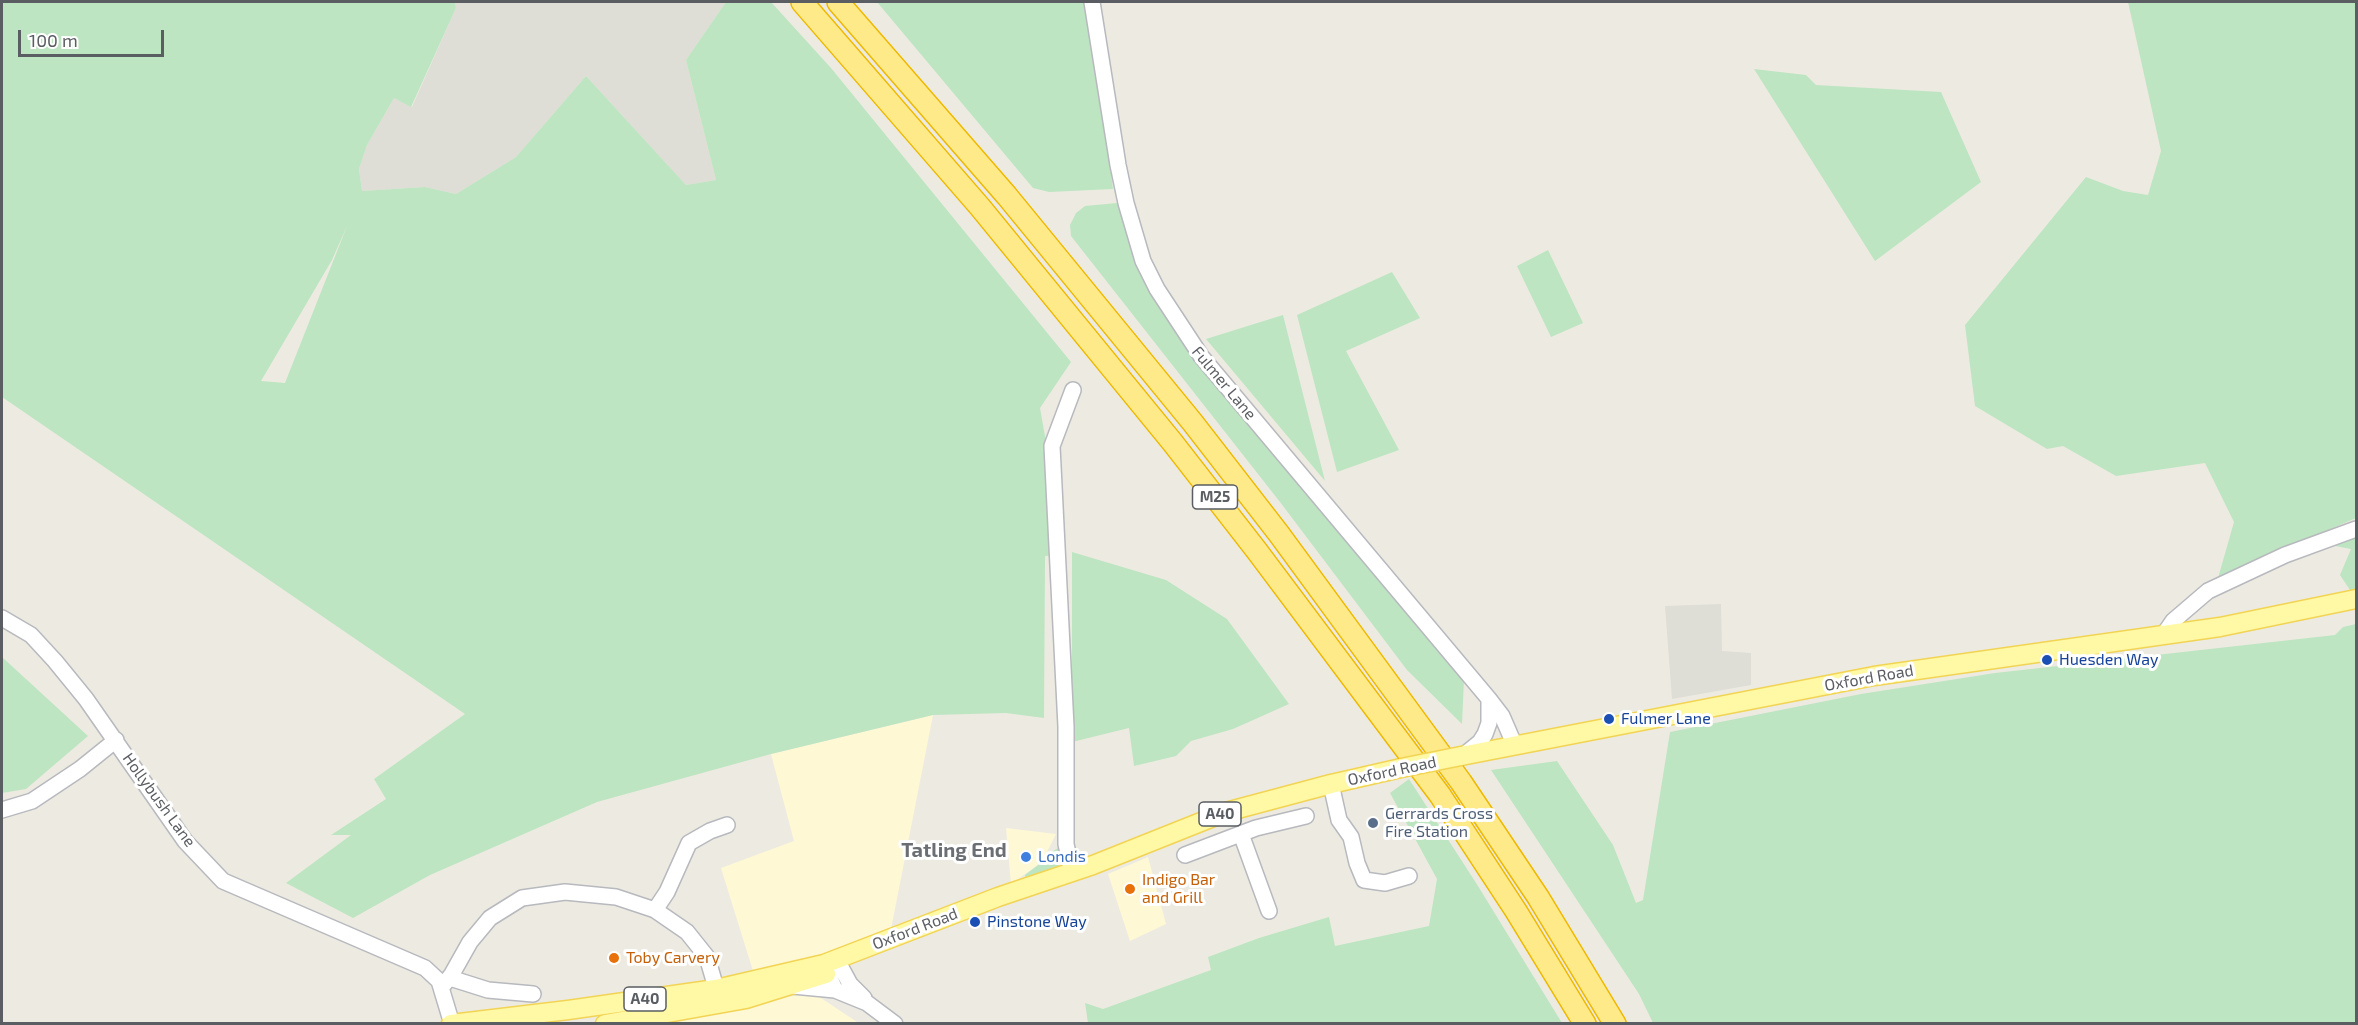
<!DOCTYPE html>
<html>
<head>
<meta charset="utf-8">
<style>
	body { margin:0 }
	#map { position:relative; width:2358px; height:1025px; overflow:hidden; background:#edebe1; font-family:"Exo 2",sans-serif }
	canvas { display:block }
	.frame { position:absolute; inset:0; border:3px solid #5a5d62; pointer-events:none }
	.scale { position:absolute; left:18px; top:30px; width:146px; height:27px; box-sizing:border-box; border:3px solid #5a5d62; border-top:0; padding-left:8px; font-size:18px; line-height:21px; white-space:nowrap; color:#5a5d62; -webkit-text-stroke:4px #fff; paint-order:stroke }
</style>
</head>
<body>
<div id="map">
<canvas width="2358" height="1025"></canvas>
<div class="frame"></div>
<div class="scale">100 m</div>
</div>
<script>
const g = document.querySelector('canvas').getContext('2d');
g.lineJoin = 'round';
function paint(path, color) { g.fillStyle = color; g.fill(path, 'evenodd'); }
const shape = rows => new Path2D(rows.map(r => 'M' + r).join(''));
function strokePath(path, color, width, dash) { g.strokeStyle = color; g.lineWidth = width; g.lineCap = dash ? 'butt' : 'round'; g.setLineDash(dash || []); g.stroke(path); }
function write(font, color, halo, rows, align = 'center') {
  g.font = font + ' "Exo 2",sans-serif'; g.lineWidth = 6; g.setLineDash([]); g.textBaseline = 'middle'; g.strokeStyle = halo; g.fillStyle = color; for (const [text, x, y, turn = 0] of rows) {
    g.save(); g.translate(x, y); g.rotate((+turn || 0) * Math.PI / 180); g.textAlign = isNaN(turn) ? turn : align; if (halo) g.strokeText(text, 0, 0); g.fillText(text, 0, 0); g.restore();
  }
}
const commercial = shape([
	[933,715,891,929,834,952,753,971,721,868,794,841,771,754],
	[1006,828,1056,834,1042,862,1011,884],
	[1148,857,1166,924,1130,941,1108,874],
	[812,992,857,1022,658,1024]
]);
const industrial = shape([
	[455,2,726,2,686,60,716,180,686,185,586,76,516,157,456,194,425,187,362,191,359,169,367,145,394,98,412,107,456,8],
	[1721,604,1722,651,1751,653,1751,685,1672,699,1665,606]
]);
const green = shape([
	[2,2,455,2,456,8,411,107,394,98,367,145,359,169,362,191,425,187,456,194,516,157,586,76,686,185,716,180,686,60,726,2,771,2,831,68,1071,362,1040,408,1066,555,1045,556,1044,718,1006,713,933,715,771,754,597,802,430,875,353,918,286,883,351,835,331,835,386,799,374,779,465,714,2,397],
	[347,226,285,383,261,381,332,260],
	[877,2,1089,2,1113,189,1049,192,1033,188],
	[2128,2,2356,2,2356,518,2218,578,2234,522,2205,463,2116,476,2063,446,2047,449,1975,406,1965,325,2086,177,2123,191,2148,195,2161,151],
	[1754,69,1806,75,1816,85,1941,92,1981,182,1875,261],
	[1117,203,1135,259,1143,278,1464,680,1462,724,1407,670,1280,502,1071,236,1070,225,1076,213,1085,206],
	[1548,250,1583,323,1551,337,1517,266],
	[1392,272,1420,318,1346,351,1399,450,1337,472,1297,315],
	[1283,315,1325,481,1206,339],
	[2356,535,2356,592,2352,593,2340,575,2351,549,2330,545],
	[1072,552,1166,580,1227,619,1289,704,1233,729,1191,741,1176,756,1134,766,1129,728,1072,742],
	[2356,624,2356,1023,1653,1023,1639,994,1491,770,1557,761,1613,845,1636,903,1643,900,1670,732,1861,694,1995,673,2335,635,2343,627],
	[2,657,88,736,26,789,2,793],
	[1409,779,1478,886,1562,1023,1088,1023,1085,1003,1103,1009,1211,970,1208,957,1259,938,1329,917,1335,946,1429,926,1437,879,1390,793],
	[1058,848,1060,856,1058,868,1026,882,1025,875,1042,862,1045,856]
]);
const minor = shape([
	[1092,2,1118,165,1126,203,1143,261,1157,289,1201,356,1489,699,1502,716,1515,746],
	[2,618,31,635,55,661,86,699,185,841,223,881,425,968,439,981,452,1024],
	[2164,634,2173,621,2208,591,2285,555,2356,529],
	[1464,755,1480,742,1485,734,1489,723,1489,699],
	[1331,784,1339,820,1351,837,1357,863,1364,880,1385,883,1409,876],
	[2,810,32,801,80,769,116,740],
	[1241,834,1269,911],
	[1185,855,1256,828,1306,816],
	[1072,872,1066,844,1066,727,1052,446,1073,390],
	[655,910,667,892,689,843,710,831,727,825],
	[837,960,850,984,864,998],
	[824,964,835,990,867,1003,895,1024],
	[450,978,488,990,533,994],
	[793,986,835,990],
	[442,987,452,974,470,942,490,918,522,898,565,892,616,897,655,910,687,932,707,957,719,998]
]);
const major = shape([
	[1461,756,1874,676,2220,627,2356,599],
	[451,1024,568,1010,716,989,824,964,998,897,1093,865,1226,812,1331,784,1401,768],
	[605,1024,746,999,826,974]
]);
const highway = shape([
	[802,2,980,207,1173,443,1257,551,1440,795,1516,911,1585,1024],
	[838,2,1007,196,1193,423,1279,534,1461,782,1538,897,1615,1024]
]);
const majorBridge = shape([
	[1401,768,1461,756]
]);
const markers = [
	[2047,660,6,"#1a4fb4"],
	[1609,719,6,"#1a4fb4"],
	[1373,823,6,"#5c6f8a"],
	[1026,857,6,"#3f7fe0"],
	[1130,889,6,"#e8710a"],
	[975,922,6,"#1a4fb4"],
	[614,958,6,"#e8710a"]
];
const shields = [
	[1215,497,45],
	[1220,814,42],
	[645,999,42]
];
const shieldNames = [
	["M25",1215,497],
	["A40",1220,814],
	["A40",645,999]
];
const streetNames = [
	["Fulmer Lane",1224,383,50],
	["Oxford Road",1869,678,-10],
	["Oxford Road",1392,771,-12],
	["Hollybush Lane",159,800,54],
	["Oxford Road",915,929,-21]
];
const transitNames = [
	["Huesden Way",2059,660],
	["Fulmer Lane",1621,719],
	["Pinstone Way",987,922]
];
const serviceNames = [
	["Gerrards Cross",1385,814],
	["Fire Station",1385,832]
];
const shopNames = [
	["Londis",1038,857]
];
const foodNames = [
	["Indigo Bar",1142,880],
	["and Grill",1142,898],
	["Toby Carvery",626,958]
];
const quarterNames = [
	["Tatling End",954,850]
];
paint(commercial, '#fef8d5');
paint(industrial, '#deddd6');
paint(green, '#bde5c1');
strokePath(minor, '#b7b9be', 18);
strokePath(major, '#f2d455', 21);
strokePath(highway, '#eeb900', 24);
strokePath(minor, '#fff', 15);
strokePath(major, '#fff8a4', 18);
strokePath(highway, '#feea88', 21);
strokePath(majorBridge, '#f2d455', 21, []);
strokePath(majorBridge, '#fff8a4', 18);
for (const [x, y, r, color] of markers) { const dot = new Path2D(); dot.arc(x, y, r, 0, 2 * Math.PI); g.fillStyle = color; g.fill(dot); strokePath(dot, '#fff', 2); }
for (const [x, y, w] of shields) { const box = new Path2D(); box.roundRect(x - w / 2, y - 12, w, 24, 4.5); g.fillStyle = '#fff'; g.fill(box); strokePath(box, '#5a5d62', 1.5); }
write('bold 15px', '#5a5d62', null, shieldNames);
write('16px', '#5a5d62', '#fff', streetNames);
write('16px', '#164399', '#fff', transitNames, 'left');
write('16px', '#4e5e75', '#fff', serviceNames, 'left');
write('16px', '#366cbe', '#fff', shopNames, 'left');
write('16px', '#c56008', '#fff', foodNames, 'left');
write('bold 20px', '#6b6f74', '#fff', quarterNames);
</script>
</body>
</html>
